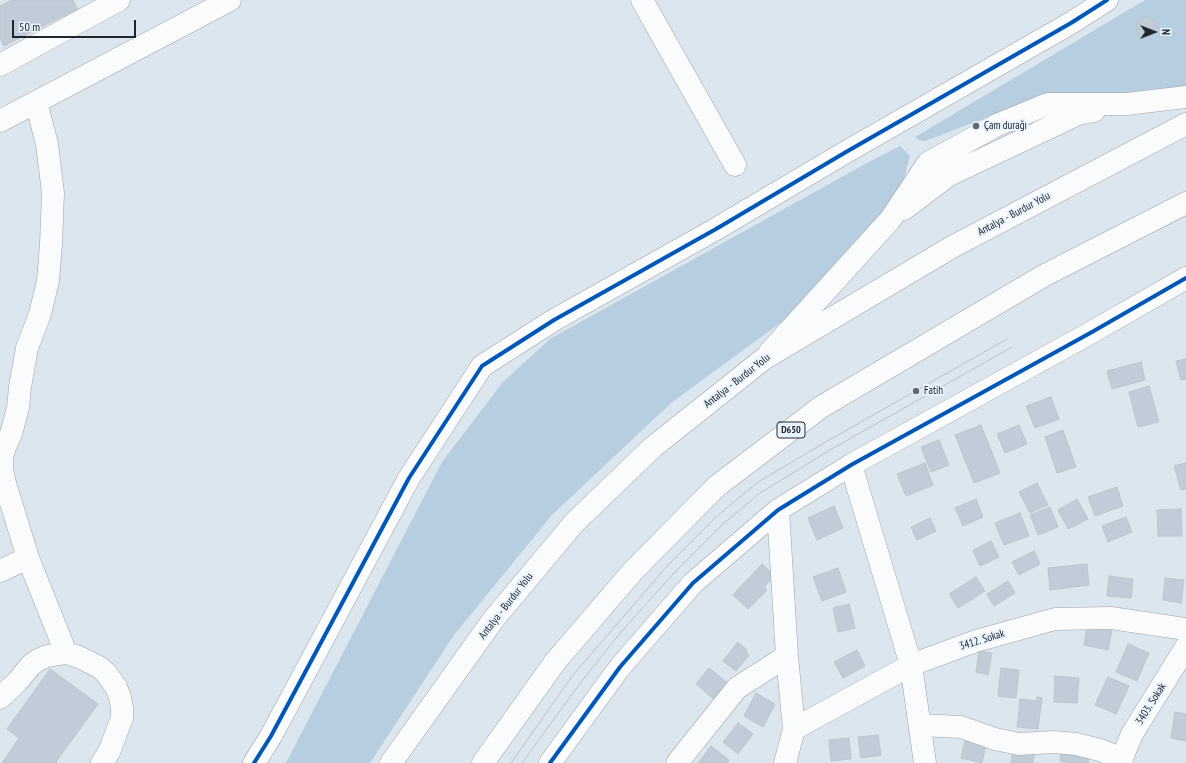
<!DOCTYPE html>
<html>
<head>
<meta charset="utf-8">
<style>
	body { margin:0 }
	#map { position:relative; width:1186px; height:763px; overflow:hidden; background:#dce6ef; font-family:"PT Sans Narrow",sans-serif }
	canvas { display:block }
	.north { position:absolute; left:1134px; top:12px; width:40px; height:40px; -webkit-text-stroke:3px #e8f3fd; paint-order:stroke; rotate:90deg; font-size:11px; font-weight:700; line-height:16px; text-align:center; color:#20262c }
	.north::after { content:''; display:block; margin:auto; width:14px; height:18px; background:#20262c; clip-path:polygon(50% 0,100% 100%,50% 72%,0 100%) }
	.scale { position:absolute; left:12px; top:20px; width:124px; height:18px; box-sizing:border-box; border:2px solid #20262c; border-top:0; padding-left:5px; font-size:12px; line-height:14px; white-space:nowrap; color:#20262c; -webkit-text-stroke:3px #e8f3fd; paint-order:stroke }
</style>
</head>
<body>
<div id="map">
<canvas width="1186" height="763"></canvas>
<div class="north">N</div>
<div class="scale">50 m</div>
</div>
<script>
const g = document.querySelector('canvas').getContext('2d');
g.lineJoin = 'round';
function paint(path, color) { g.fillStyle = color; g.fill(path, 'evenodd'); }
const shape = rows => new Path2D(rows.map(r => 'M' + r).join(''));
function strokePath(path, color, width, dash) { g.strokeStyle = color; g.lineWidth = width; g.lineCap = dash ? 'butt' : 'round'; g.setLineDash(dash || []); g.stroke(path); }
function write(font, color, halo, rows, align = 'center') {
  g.font = font + ' "PT Sans Narrow",sans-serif'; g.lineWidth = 4; g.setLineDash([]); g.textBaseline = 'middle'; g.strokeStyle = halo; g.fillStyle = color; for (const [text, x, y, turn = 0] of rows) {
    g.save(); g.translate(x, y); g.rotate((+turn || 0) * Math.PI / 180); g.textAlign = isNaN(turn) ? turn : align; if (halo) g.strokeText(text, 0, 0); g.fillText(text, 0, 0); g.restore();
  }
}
const green = shape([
	[1145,0,1186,0,1186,86,1118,97,1031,101,925,141,918,140,915,137],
	[900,146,910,156,899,197,817,296,671,403,552,515,454,635,370,763,286,763,442,462,503,382,550,339,867,163]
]);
const building = shape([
	[12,0,73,0,77,9,4,46,0,38,0,6,12,0],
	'1136 27a10 10 0 1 1 20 0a10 10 0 1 1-20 0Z',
	[1186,359,1186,379,1181,380,1176,361,1186,359],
	[1141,362,1145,380,1112,389,1107,371,1141,362],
	[1149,386,1159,422,1138,427,1129,392,1149,386],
	[1051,397,1059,419,1035,428,1026,406,1051,397],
	[981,425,1000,473,974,483,955,435,981,425],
	[1019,425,1027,444,1005,453,997,434,1019,425],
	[1063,430,1076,467,1057,473,1045,437,1063,430],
	[939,440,949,465,931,472,921,447,939,440],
	[925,463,933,485,906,496,897,474,925,463],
	[1186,463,1186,489,1181,490,1174,466,1186,463],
	[1037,483,1048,505,1030,513,1019,492,1037,483],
	[1117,487,1123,506,1095,516,1088,497,1117,487],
	[976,499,983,517,963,526,955,508,976,499],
	[1077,499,1088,519,1068,529,1058,510,1077,499],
	[834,506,843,528,817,540,808,518,834,506],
	[1050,507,1058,527,1038,535,1030,515,1050,507],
	[1181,509,1182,536,1158,536,1157,510,1181,509],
	[1020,513,1029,536,1004,545,995,523,1020,513],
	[1126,517,1132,532,1108,542,1102,526,1126,517],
	[930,518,936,531,917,540,911,527,930,518],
	[991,541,999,557,980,566,973,550,991,541],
	[1034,551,1040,564,1019,575,1012,562,1034,551],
	[762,564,775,576,764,587,767,590,748,609,733,595,762,564],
	[1087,564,1089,585,1050,590,1048,568,1087,564],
	[838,568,846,592,822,601,813,577,838,568],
	[1109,576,1133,579,1131,598,1107,596,1109,576],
	[976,577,985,591,958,608,949,594,976,577],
	[1165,578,1184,580,1181,603,1163,600,1165,578],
	[1008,581,1015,593,994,606,987,594,1008,581],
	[849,604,855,628,838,632,833,608,849,604],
	[1088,620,1113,625,1108,650,1084,645,1088,620],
	[738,642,747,650,746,653,749,655,736,671,723,661,738,642],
	[1128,644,1149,653,1137,681,1116,672,1128,644],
	[857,650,865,666,843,678,834,662,857,650],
	[979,651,992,653,988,675,976,672,979,651],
	[709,668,730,685,716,701,696,684,709,668],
	[1001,668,1019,670,1016,698,998,696,1001,668],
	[50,669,98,704,56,762,57,763,2,763,19,738,7,729,50,669],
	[1055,676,1079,678,1077,703,1054,702,1055,676],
	[1108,677,1129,686,1116,714,1095,705,1108,677],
	[756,693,775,704,763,727,744,716,756,693],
	[1037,697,1042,698,1038,729,1017,727,1020,699,1037,701,1037,697],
	[1175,712,1186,714,1186,741,1171,738,1175,712],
	[738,723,753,734,738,754,723,742,738,723],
	[878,735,881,755,861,758,858,737,878,735],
	[966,736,987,741,982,763,961,758,966,736],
	[849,738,851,759,831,761,829,740,849,738],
	[1062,745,1090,750,1088,763,1071,763,1060,761,1062,745],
	[711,746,729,760,727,763,698,763,711,746],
	[1014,746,1035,750,1033,763,1011,763,1014,746]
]);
const minor = shape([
	[642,0,735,165],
	[0,65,119,0],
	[36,102,47,144,53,193,51,244,48,281,40,314,27,348,20,387,18,408,11,434,5,447,2,457,2,468,4,480,28,558,66,653],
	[0,121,230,0],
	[904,209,949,175,1078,114,1094,111],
	[769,353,890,220,928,163,997,125,1048,104,1127,104,1186,97],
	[851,465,911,665,925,763],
	[778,510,787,656,794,729,785,763],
	[0,571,28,558],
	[0,698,18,681,30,666,38,660,47,656,66,653,79,657,99,667,106,673,116,687,120,697,122,708,122,718,109,752,102,763],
	[920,725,961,727,995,739,1019,744,1054,742,1076,744,1100,750,1122,759],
	[794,729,911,665,976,641,1055,619,1111,618,1186,629],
	[254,763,271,736,409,478,482,366,554,320,716,229,846,152,1071,23,1107,0],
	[550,763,620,667,693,583,778,510,851,465,1092,332,1186,278],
	[677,763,737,688,787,656],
	[1120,763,1132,734,1186,647]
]);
const highway = shape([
	[391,763,493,620,574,523,653,447,765,358,952,247,1186,124],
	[483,763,555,662,633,571,717,486,821,407,1045,275,1186,203]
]);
const tram = shape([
	[511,763,573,675,669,564,716,517,758,482,824,443,1007,339],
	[522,763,581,682,621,632,674,573,722,525,760,493,830,450,1012,347]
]);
const cycleway = shape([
	[254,763,271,736,409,478,482,366,554,320,716,229,846,152,1071,23,1107,0],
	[550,763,620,667,693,583,778,510,851,465,1092,332,1186,278]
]);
const markers = [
	[976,126,4,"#626970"],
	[916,391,4,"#626970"]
];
const shields = [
	[791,430,28]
];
const shieldNames = [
	["D650",791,430]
];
const poiNames = [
	["Çam durağı",984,126],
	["Fatih",924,391]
];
const streetNames = [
	["Antalya - Burdur Yolu",1014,214,-28],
	["Antalya - Burdur Yolu",737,381,-38],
	["Antalya - Burdur Yolu",506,606,-52],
	["3412. Sokak",982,640,-17],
	["3403. Sokak",1151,704,-58]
];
paint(green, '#b7cde0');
paint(building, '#c0cdd8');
strokePath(building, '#bcc4cb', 1);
strokePath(minor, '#9ba3aa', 23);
strokePath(highway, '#9ba3aa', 23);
strokePath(minor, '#fafbfd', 22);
strokePath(highway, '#fafbfd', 22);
strokePath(tram, '#bdc0c2', 1);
strokePath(cycleway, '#0057b8', 4);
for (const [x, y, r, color] of markers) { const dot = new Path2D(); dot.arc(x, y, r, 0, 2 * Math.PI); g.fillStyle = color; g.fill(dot); strokePath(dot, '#e8f3fd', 1.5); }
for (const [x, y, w] of shields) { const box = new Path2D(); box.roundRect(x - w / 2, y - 8, w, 16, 3); g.fillStyle = '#e8f3fd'; g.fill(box); strokePath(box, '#20262c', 1); }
write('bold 10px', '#20262c', null, shieldNames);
write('11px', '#20262c', '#e8f3fd', poiNames, 'left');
write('11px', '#20262c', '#e8f3fd', streetNames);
</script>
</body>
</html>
